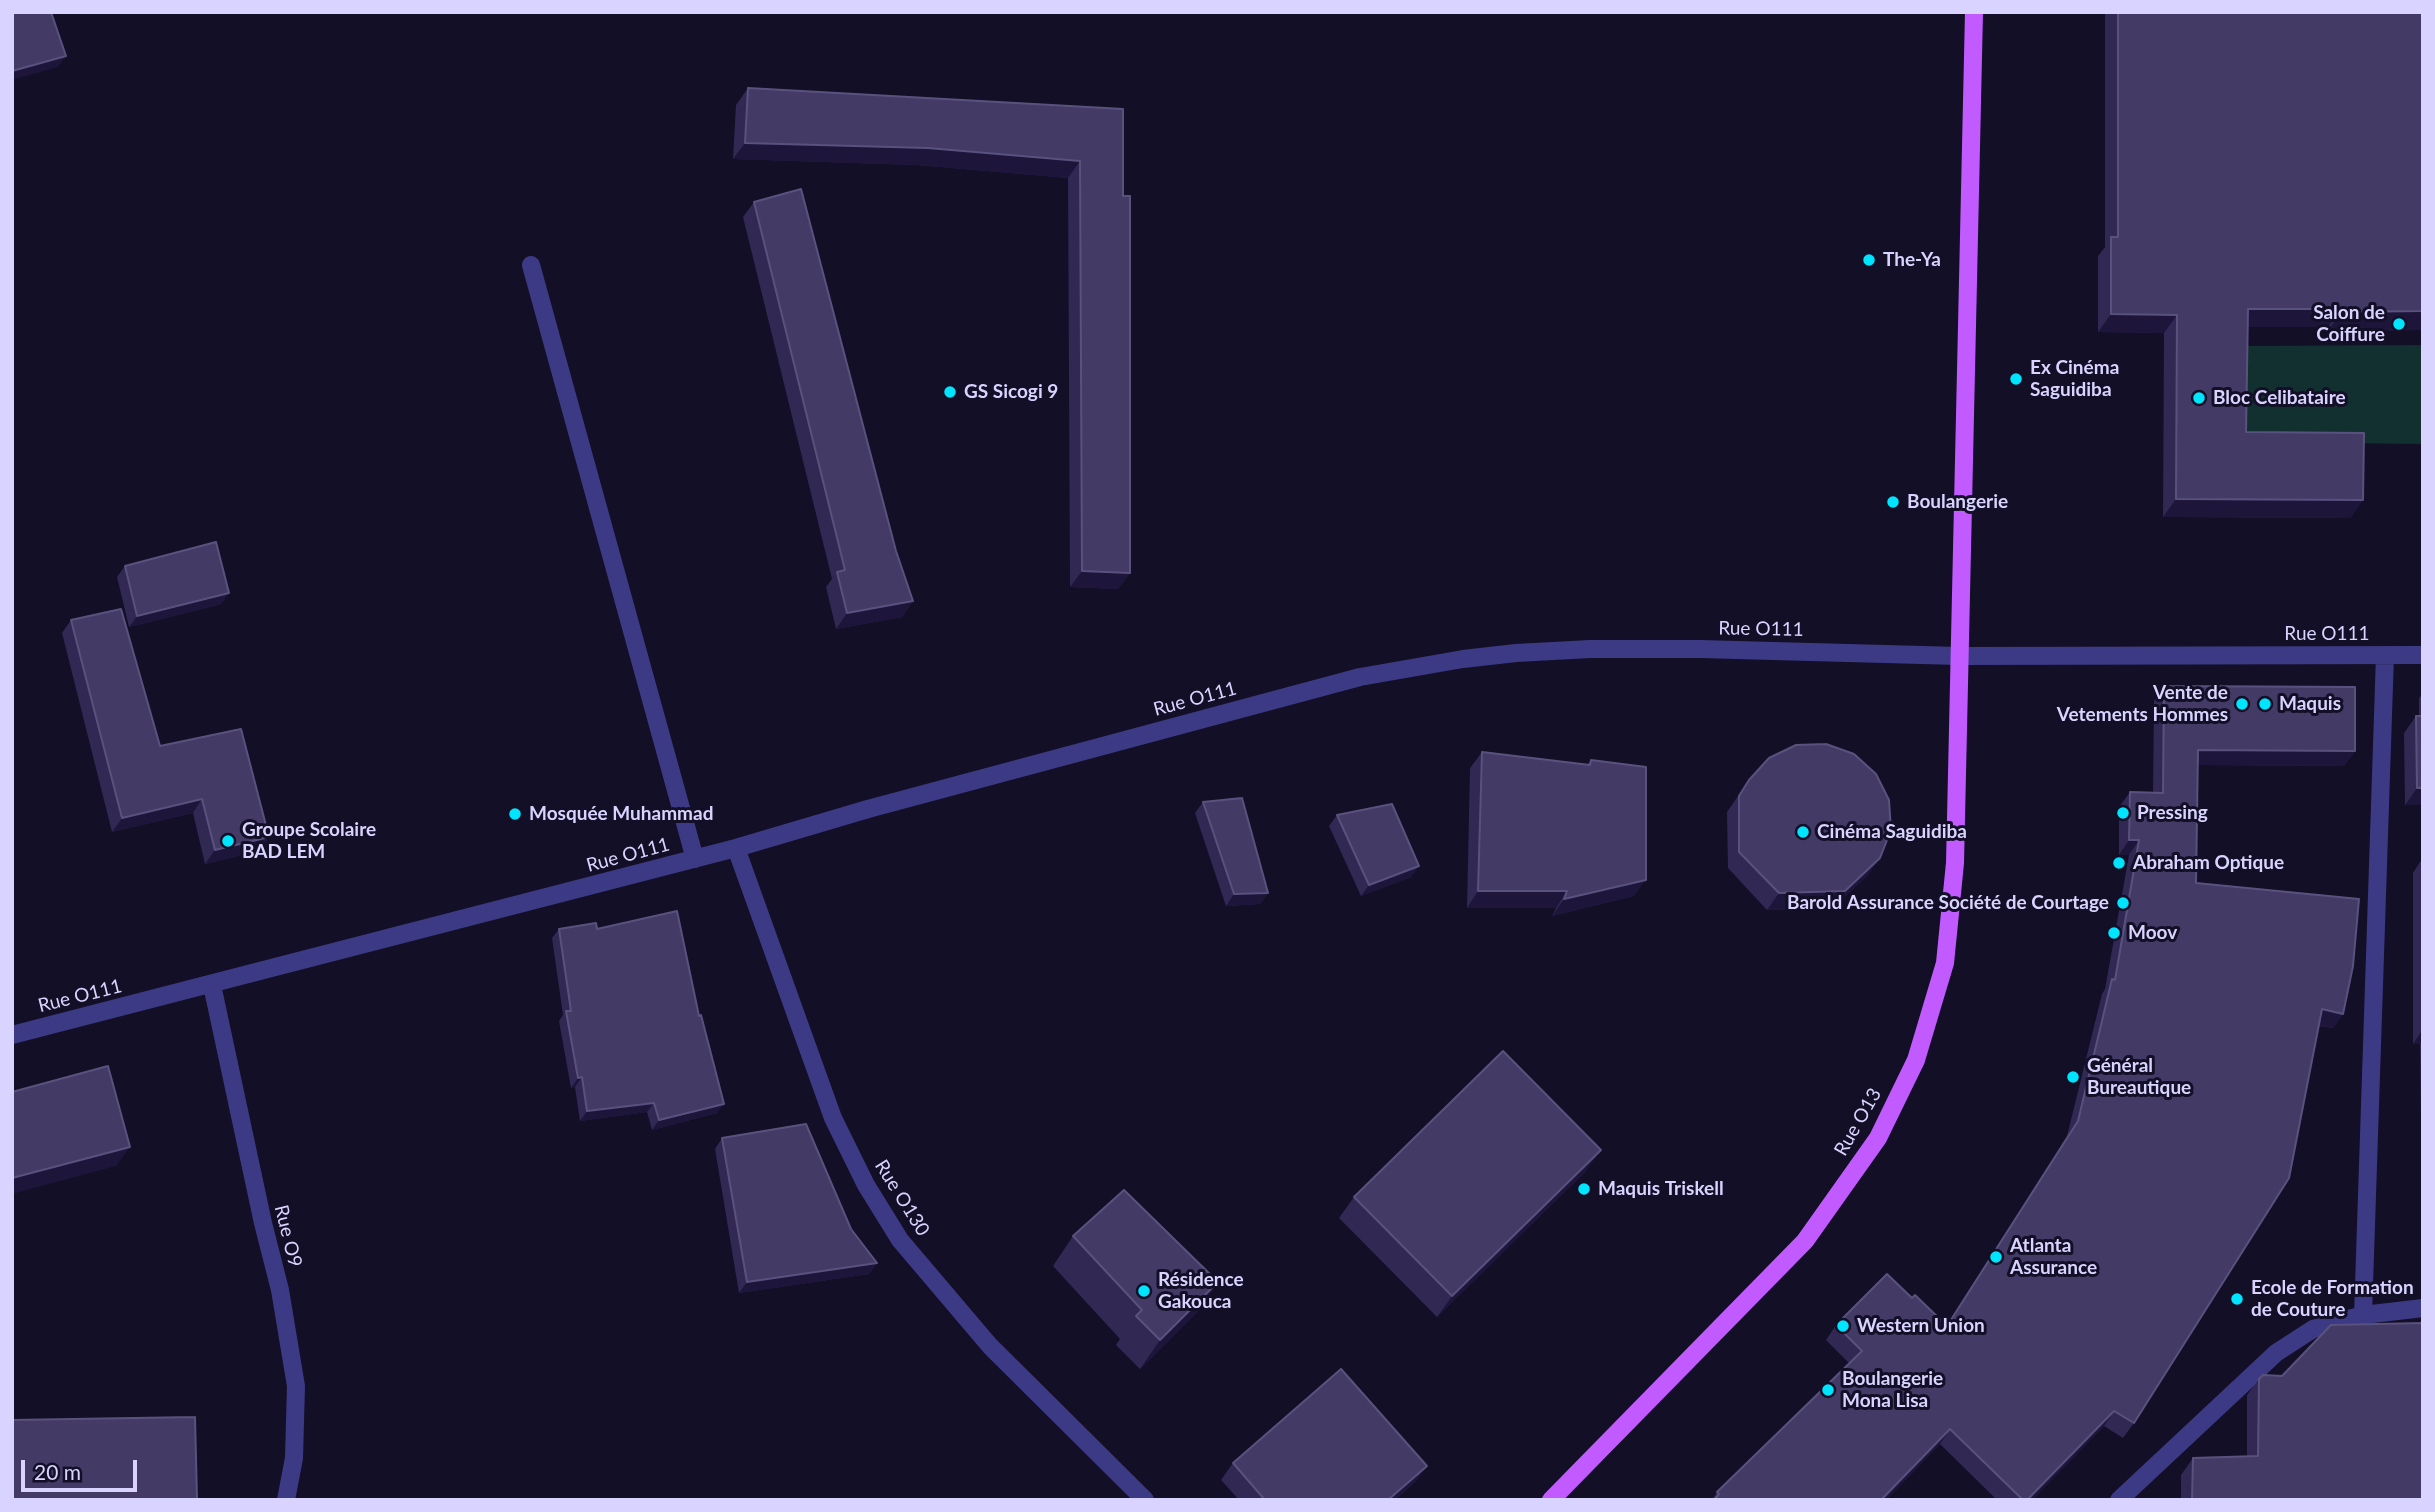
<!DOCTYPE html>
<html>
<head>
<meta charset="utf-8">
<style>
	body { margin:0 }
	#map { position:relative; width:2435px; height:1512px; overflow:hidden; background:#130f26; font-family:Lato,sans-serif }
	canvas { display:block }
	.frame { position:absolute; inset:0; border:14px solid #d9d4ff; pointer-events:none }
	.scale { position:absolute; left:21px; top:1460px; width:116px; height:32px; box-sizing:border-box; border:4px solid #d9d4ff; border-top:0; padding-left:9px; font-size:21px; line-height:24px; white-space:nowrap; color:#d9d4ff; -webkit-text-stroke:5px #130f26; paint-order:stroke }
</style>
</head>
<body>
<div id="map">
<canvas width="2435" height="1512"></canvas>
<div class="frame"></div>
<div class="scale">20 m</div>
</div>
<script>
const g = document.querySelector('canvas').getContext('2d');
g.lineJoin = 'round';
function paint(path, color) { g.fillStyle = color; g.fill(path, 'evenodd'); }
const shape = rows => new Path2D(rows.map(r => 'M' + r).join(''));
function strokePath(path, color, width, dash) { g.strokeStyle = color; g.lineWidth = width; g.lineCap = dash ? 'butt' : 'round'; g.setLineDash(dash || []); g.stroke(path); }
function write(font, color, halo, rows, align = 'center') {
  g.font = font + ' Lato,sans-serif'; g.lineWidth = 6; g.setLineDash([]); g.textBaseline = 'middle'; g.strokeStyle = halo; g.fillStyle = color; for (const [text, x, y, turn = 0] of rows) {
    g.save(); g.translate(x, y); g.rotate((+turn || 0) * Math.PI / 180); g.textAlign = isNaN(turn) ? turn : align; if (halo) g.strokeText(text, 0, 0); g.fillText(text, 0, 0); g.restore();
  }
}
const green = shape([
	[2423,345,2423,444,2240,442,2243,346]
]);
const minor = shape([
	[531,265,695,859],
	[736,848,833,1118,866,1185,900,1240,990,1346,1145,1500],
	[212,985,263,1223,280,1290,296,1386,294,1458,286,1500],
	[12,1035,736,848,868,809,1360,677,1463,659,1516,653,1590,649,1700,649,1959,656,2423,655],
	[2363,1315,2385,655],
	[2119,1500,2276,1353,2313,1329,2363,1315,2423,1308]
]);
const major = shape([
	[1551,1500,1805,1241,1878,1138,1916,1060,1945,963,1955,863,1974,12]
]);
const wall = shape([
	[2105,12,2423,12,2423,330,2328,331,2328,327,2248,327,2246,432,2363,500,2350,518,2163,517,2164,333,2098,332,2098,256,2105,247],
	[748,88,1123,109,1123,196,1130,573,1118,589,1070,587,1068,178,917,165,733,159,736,105],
	[754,202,896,551,913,601,902,617,836,629,826,587,832,579,743,217],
	[125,566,229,593,221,604,129,627,117,577],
	[71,620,160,746,269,837,259,851,205,864,193,813,112,832,62,633],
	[2164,686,2355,751,2344,766,2198,765,2196,883,2343,1014,2333,1028,2319,1026,2134,1423,2123,1438,2104,1426,2032,1500,1997,1500,1940,1444,1886,1500,1712,1500,1717,1492,1849,1363,1826,1340,1836,1325,1912,1298,1947,1325,2067,1136,2102,994,2105,989,2129,855,2119,855,2119,807,2130,792,2153,793,2154,701],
	[2423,693,2423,805,2405,805,2404,733,2416,716,2419,716,2419,698],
	[1482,752,1587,765,1591,760,1634,896,1552,916,1556,908,1467,908,1470,768],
	[1749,780,1869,874,1833,908,1767,910,1728,868,1727,812],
	[1203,802,1268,893,1260,904,1226,906,1195,813],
	[1337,815,1419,866,1411,877,1361,896,1329,826],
	[2423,831,2423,1262,2420,1044,2413,1044,2413,873,2422,859],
	[559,929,597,929,717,1113,652,1130,647,1112,580,1121,575,1087,571,1088,559,1021,563,1015,552,938],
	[722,1138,851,1229,877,1263,869,1274,739,1293,715,1149],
	[1586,1171,1437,1317,1339,1218,1354,1197],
	[1073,1236,1218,1282,1198,1311,1140,1369,1116,1345,1120,1339,1053,1266],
	[2259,1379,2423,1500,2181,1500,2181,1475,2193,1458,2247,1457,2247,1395],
	[1233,1463,1427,1466,1415,1482,1395,1500,1239,1500,1221,1480]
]);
const shadedWall = shape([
	[66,56,58,67,12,80,12,71],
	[745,143,928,148,1080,161,1068,178,917,165,733,159],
	[2248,309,2341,309,2328,327,2235,327],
	[2423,311,2423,330,2328,331,2341,312],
	[2111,314,2177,315,2164,333,2098,332],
	[2176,499,2363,500,2350,518,2163,517],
	[1082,571,1130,573,1118,589,1070,587],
	[229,593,221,604,129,627,137,616],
	[913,601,902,617,836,629,847,613],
	[2198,750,2355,751,2344,766,2188,765],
	[2417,788,2423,788,2423,805,2405,805],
	[202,799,193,813,112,832,122,818],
	[269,837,259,851,205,864,215,850],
	[2129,840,2139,840,2129,855,2119,855],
	[1880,858,1869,874,1833,908,1767,910,1779,893],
	[1419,866,1411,877,1361,896,1369,885],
	[1646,880,1634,896,1552,916,1564,899],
	[1478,891,1567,891,1556,908,1467,908],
	[1268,893,1260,904,1226,906,1234,894],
	[2322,1009,2343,1014,2333,1028,2312,1024],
	[2423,1029,2423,1039,2420,1044,2413,1044],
	[582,1077,575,1087,571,1088,578,1078],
	[654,1103,647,1112,580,1121,587,1111],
	[724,1104,717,1113,652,1130,659,1120],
	[130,1147,116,1166,12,1194,12,1178],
	[1601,1150,1586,1171,1437,1317,1452,1296],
	[877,1263,869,1274,739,1293,747,1282],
	[1218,1282,1198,1311,1140,1369,1160,1340],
	[2114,1411,2104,1426,2032,1500,2027,1500],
	[1950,1429,1940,1444,1886,1500,1881,1500],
	[1427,1466,1415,1482,1395,1500,1388,1500]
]);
const building = shape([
	[12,12,51,12,66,56,12,71,12,12],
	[2118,12,2423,12,2423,311,2341,312,2341,309,2248,309,2246,432,2364,433,2363,500,2176,499,2177,315,2111,314,2111,237,2118,237,2118,12],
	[748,88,1123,109,1123,196,1130,196,1130,573,1082,571,1080,161,928,148,745,143,748,88],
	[801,189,896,551,913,601,847,613,837,572,845,570,754,202,801,189],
	[216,542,229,593,137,616,125,566,216,542],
	[121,609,160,746,241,729,269,837,215,850,202,799,122,818,71,620,121,609],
	[2164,686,2355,687,2355,751,2198,750,2196,883,2359,899,2353,966,2343,1014,2322,1009,2289,1178,2134,1423,2114,1411,2027,1500,2023,1500,1950,1429,1881,1500,1714,1500,1719,1494,1717,1492,1862,1351,1836,1325,1887,1274,1912,1298,1915,1295,1947,1326,2078,1121,2112,979,2115,980,2139,840,2129,840,2130,792,2163,793,2164,686],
	[2416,716,2423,716,2423,788,2417,788,2416,716],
	[1826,744,1854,754,1876,774,1889,800,1891,830,1880,858,1845,891,1779,893,1739,852,1739,796,1749,780,1769,758,1796,745,1826,744],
	[1482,752,1590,765,1591,760,1646,767,1646,880,1564,899,1567,891,1478,891,1482,752],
	[1242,798,1268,893,1234,894,1203,802,1242,798],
	[1392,804,1419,866,1369,885,1337,815,1392,804],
	[677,911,699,1016,701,1015,724,1104,659,1120,654,1103,587,1111,582,1077,578,1078,566,1011,571,1011,559,929,596,923,597,929,677,911],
	[1503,1051,1601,1150,1452,1296,1354,1197,1503,1051],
	[108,1066,130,1147,12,1178,12,1092,108,1066],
	[806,1124,851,1229,877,1263,747,1282,722,1138,806,1124],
	[1124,1190,1218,1282,1160,1340,1136,1316,1142,1310,1073,1236,1124,1190],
	[2423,1323,2423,1500,2192,1500,2193,1458,2258,1456,2259,1379,2263,1375,2282,1376,2331,1325,2423,1323],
	[1341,1369,1427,1466,1388,1500,1265,1500,1233,1463,1341,1369],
	[195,1417,197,1500,12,1500,12,1420,195,1417]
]);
const markers = [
	[1869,260,7,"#00e5ff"],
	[2399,324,7,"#00e5ff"],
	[2016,379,7,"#00e5ff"],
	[950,392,7,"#00e5ff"],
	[2199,398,7,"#00e5ff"],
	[1893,502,7,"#00e5ff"],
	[2242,704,7,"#00e5ff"],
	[2265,704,7,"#00e5ff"],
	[2123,813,7,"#00e5ff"],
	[515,814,7,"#00e5ff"],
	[1803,832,7,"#00e5ff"],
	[228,841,7,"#00e5ff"],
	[2119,863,7,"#00e5ff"],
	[2123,903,7,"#00e5ff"],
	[2114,933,7,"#00e5ff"],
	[2073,1077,7,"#00e5ff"],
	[1584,1189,7,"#00e5ff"],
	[1996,1257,7,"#00e5ff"],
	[1144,1291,7,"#00e5ff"],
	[2237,1299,7,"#00e5ff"],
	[1843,1326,7,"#00e5ff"],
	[1828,1390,7,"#00e5ff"]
];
const poiNames = [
	["The-Ya",1883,260],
	["Salon de",2385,313,"right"],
	["Coiffure",2385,335,"right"],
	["Ex Cinéma",2030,368],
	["Saguidiba",2030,390],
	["GS Sicogi 9",964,392],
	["Bloc Celibataire",2213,398],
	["Boulangerie",1907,502],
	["Vente de",2228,693,"right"],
	["Vetements Hommes",2228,715,"right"],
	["Maquis",2279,704],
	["Pressing",2137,813],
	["Mosquée Muhammad",529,814],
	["Groupe Scolaire",242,830],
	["BAD LEM",242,852],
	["Cinéma Saguidiba",1817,832],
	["Abraham Optique",2133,863],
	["Barold Assurance Société de Courtage",2109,903,"right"],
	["Moov",2128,933],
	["Général",2087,1066],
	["Bureautique",2087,1088],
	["Maquis Triskell",1598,1189],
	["Atlanta",2010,1246],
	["Assurance",2010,1268],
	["Résidence",1158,1280],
	["Gakouca",1158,1302],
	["Ecole de Formation",2251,1288],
	["de Couture",2251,1310],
	["Western Union",1857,1326],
	["Boulangerie",1842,1379],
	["Mona Lisa",1842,1401]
];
const streetNames = [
	["Rue O111",1761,629,1],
	["Rue O111",2327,634],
	["Rue O111",1195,699,-15],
	["Rue O111",628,855,-15],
	["Rue O111",80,996,-14],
	["Rue O13",1858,1122,-60],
	["Rue O130",902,1198,58],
	["Rue O9",288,1236,76]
];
paint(green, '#12302f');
strokePath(minor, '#3d3a85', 18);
strokePath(major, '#c25bff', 18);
paint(wall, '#312854');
paint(shadedWall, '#1d163a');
paint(building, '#433a66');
strokePath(building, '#5a527e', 2);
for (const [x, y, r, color] of markers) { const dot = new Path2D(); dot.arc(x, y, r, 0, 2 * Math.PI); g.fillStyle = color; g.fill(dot); strokePath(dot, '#130f26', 2.5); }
write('bold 19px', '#d9d4ff', '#130f26', poiNames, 'left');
write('19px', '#d9d4ff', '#130f26', streetNames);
</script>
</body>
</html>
